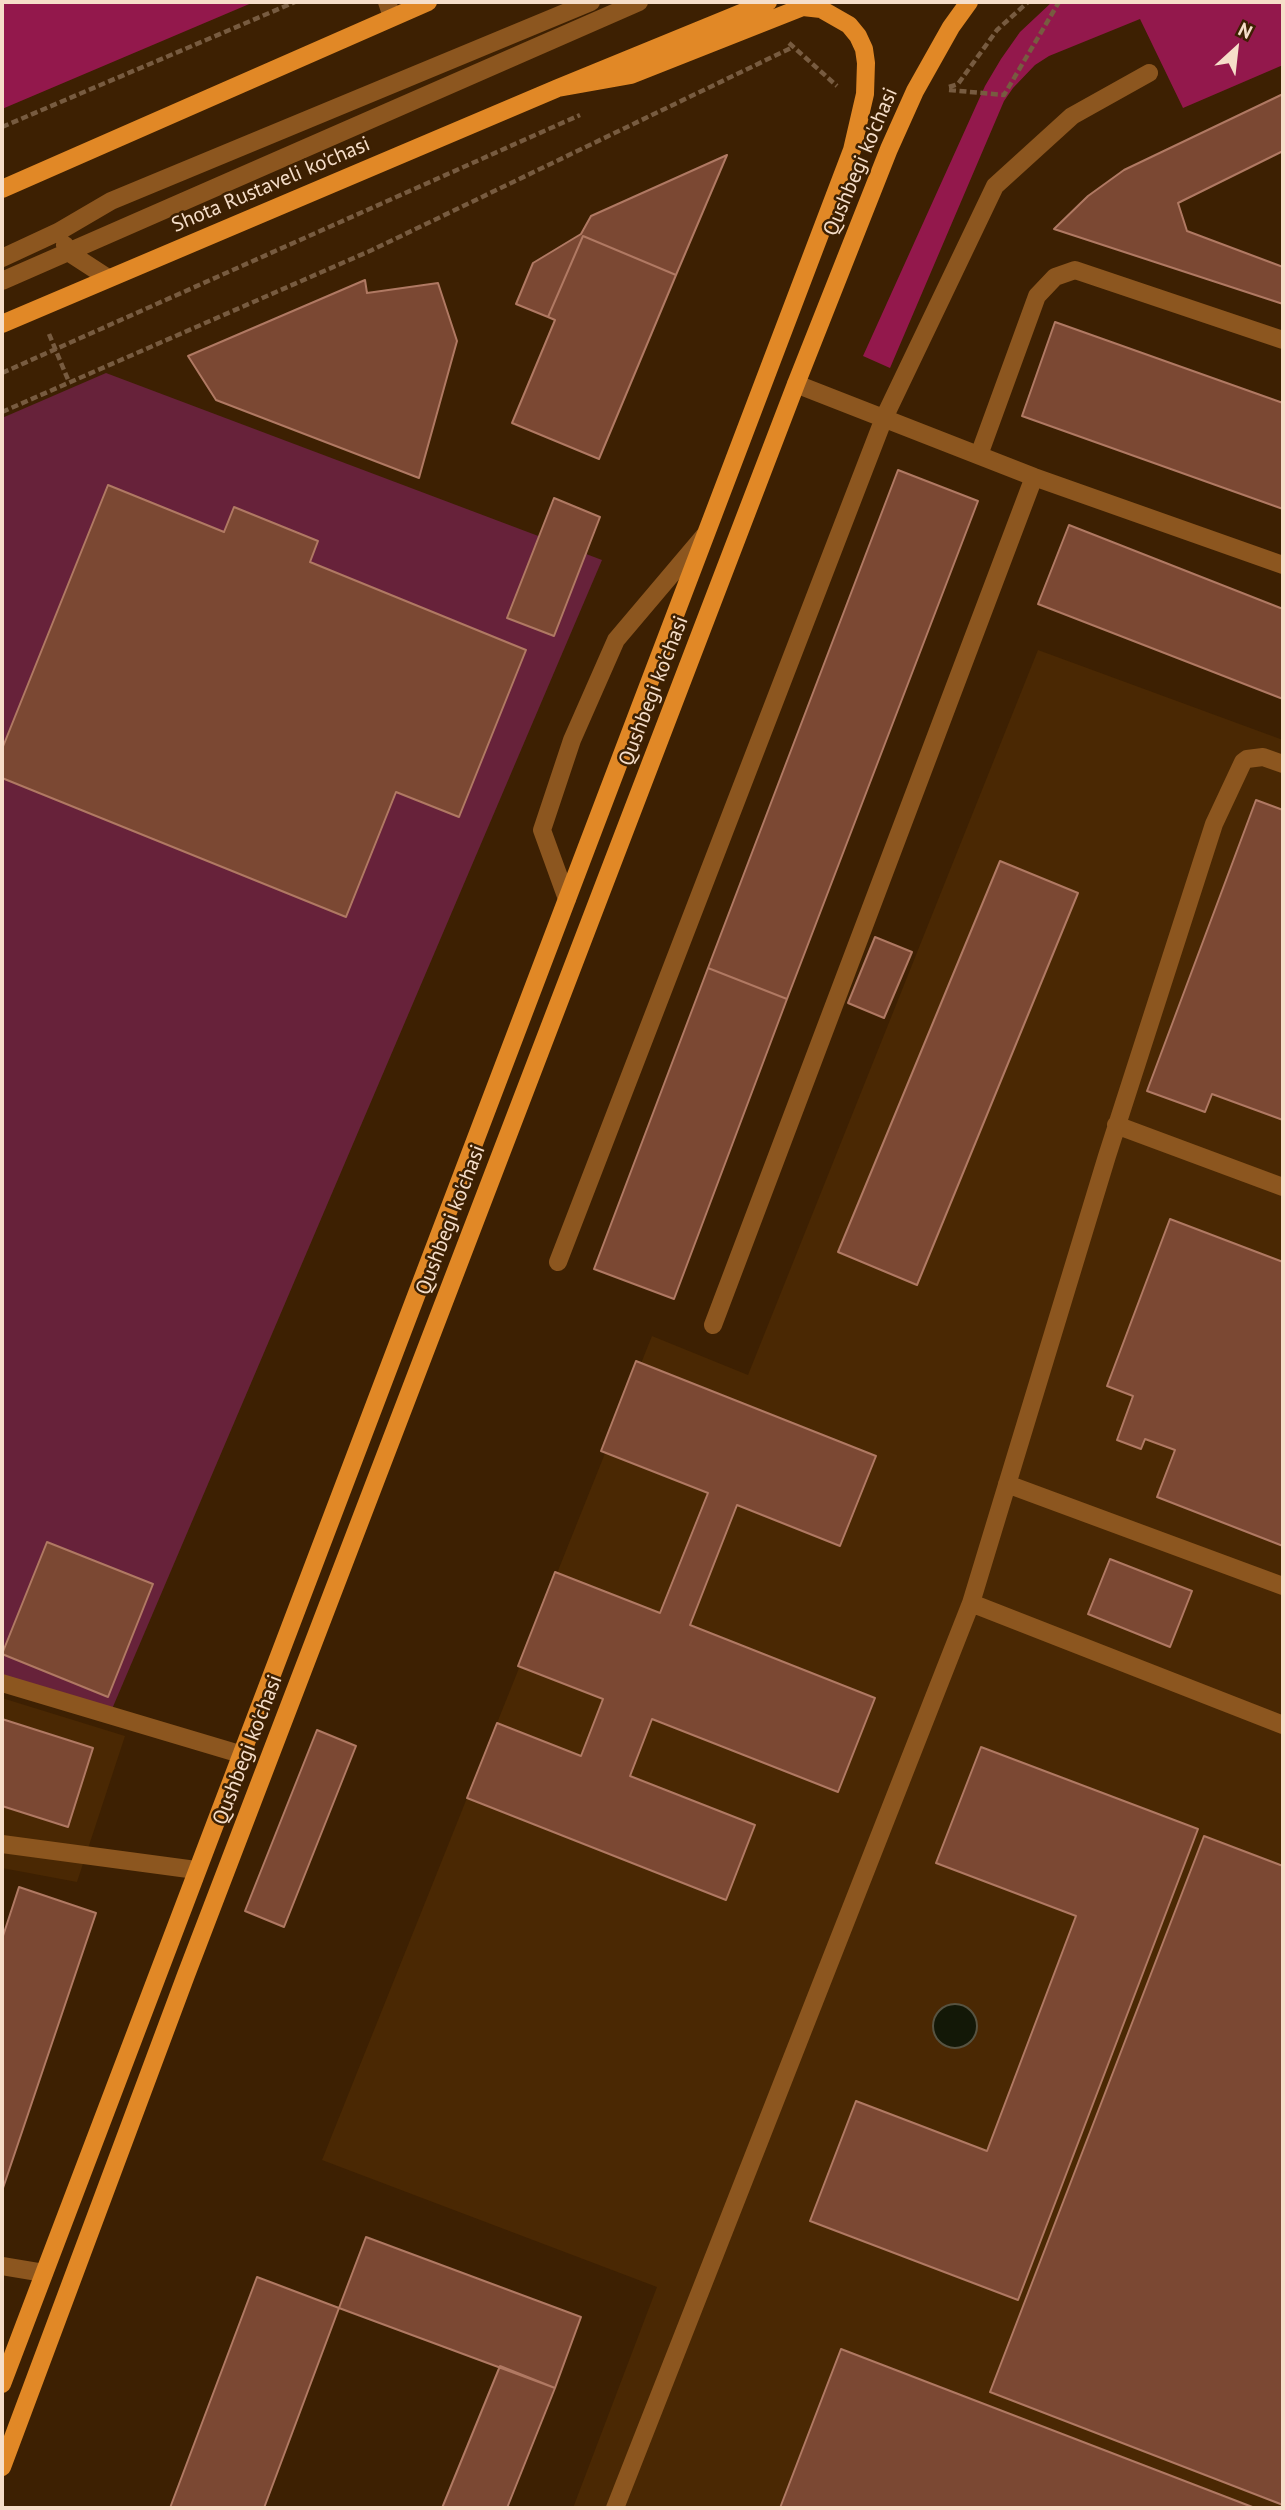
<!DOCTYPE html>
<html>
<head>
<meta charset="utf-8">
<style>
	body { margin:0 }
	#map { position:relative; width:1285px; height:2510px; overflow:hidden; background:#3d2002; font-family:"PT Sans",sans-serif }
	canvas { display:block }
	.frame { position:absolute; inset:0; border:4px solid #f6dec9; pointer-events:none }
	.north { position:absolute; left:1201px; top:14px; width:70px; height:70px; -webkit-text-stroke:5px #3d2002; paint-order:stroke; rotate:27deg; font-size:19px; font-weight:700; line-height:28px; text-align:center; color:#f6dec9 }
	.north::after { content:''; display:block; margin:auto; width:24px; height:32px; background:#f6dec9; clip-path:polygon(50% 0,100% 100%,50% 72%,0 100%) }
</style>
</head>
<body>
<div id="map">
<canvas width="1285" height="2510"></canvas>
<div class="frame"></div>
<div class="north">N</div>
</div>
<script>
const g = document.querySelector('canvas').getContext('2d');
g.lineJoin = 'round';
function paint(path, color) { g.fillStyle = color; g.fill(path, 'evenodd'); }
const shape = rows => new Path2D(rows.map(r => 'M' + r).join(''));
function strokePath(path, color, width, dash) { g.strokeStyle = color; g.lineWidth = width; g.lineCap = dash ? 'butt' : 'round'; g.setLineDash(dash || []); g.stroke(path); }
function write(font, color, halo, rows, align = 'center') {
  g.font = font + ' "PT Sans",sans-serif'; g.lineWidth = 5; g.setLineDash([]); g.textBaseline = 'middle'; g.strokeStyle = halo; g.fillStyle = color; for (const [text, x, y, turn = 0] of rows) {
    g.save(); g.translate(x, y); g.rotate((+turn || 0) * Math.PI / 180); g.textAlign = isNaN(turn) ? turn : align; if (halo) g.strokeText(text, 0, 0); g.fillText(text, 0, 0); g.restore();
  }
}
const built = shape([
	[1038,650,1283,740,1283,2508,573,2508,657,2287,322,2160,652,1336,748,1375],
	[2,1698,125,1736,77,1882,2,1868]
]);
const green = shape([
	[106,373,602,560,112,1709,2,1675,2,418]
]);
const forest = shape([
	[2,2,254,2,2,109],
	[1052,2,1283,2,1283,65,1183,108,1140,19,1049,56,1035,65,1013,88,1004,101,890,368,863,356,985,86,1001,59,1020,32]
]);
const water = shape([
	'933 2026a22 22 0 1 1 44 0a22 22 0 1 1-44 0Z'
]);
const building = shape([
	[1283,94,1283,151,1178,203,1187,231,1283,267,1283,304,1054,229,1088,196,1124,170,1283,94],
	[727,155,676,275,583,236,548,317,516,304,533,263,581,234,591,216,727,155],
	[583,236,676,275,599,459,512,423,555,320,548,317,583,236],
	[365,280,367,293,438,283,457,341,419,478,216,400,188,356,365,280],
	[1055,322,1283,403,1283,509,1022,416,1055,322],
	[898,470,978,501,787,999,708,968,898,470],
	[108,485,224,532,234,507,318,541,310,562,526,650,459,817,396,792,346,917,2,778,2,749,108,485],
	[554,498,600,517,554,636,507,618,554,498],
	[1069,525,1283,609,1283,699,1038,604,1069,525],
	[1256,800,1283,810,1283,1120,1212,1094,1205,1112,1147,1091,1256,800],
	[1000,861,1078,893,917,1285,838,1252,1000,861],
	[875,937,912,952,884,1018,848,1003,875,937],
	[708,968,787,999,674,1299,594,1269,708,968],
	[1170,1219,1283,1262,1283,1546,1157,1497,1175,1450,1145,1439,1141,1449,1117,1440,1133,1396,1107,1386,1170,1219],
	[636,1361,876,1456,840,1546,737,1505,690,1625,875,1698,838,1792,652,1719,630,1776,755,1825,726,1900,467,1798,497,1723,581,1756,603,1699,518,1666,555,1572,660,1613,708,1493,601,1451,636,1361],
	[47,1542,153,1584,108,1697,2,1654,47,1542],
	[1110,1559,1192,1591,1170,1647,1088,1614,1110,1559],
	[2,1719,93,1748,68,1827,2,1806,2,1719],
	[317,1730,356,1746,284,1927,245,1911,317,1730],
	[981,1747,1198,1829,1018,2300,810,2221,856,2101,987,2151,1076,1916,936,1863,981,1747],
	[1204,1836,1283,1866,1283,2505,990,2392,1204,1836],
	[19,1887,96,1913,2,2191,2,1939,19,1887],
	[366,2237,581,2317,555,2388,339,2308,366,2237],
	[257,2277,339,2308,264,2508,170,2508,257,2277],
	[841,2349,1255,2508,780,2508,841,2349],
	[500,2366,555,2388,507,2508,442,2508,500,2366]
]);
const path = shape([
	[789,43,837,86],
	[949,87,958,84,997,30,1028,2],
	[949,90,1004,95,1059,2],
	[2,127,295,2],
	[49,334,69,382],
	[2,373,580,115],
	[2,412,372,250,793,47]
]);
const minor = shape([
	[387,2,392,17],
	[65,245,68,252,108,278],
	[2,258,58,232,111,201,591,2],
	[2,281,639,2],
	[796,384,1034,477,1283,565],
	[979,455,1037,296,1055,277,1075,270,1283,340],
	[567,899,542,830,572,740,616,640,704,536],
	[1116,1125,1283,1187],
	[558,1262,884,418,995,186,1072,116,1149,73],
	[713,1325,1034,477],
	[1007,1484,1283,1586],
	[971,1603,1283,1725],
	[2,1683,240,1754],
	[2,1844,196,1870],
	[2,2266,44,2273],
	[615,2508,971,1603,1107,1156,1214,824,1243,762,1247,759,1263,757,1283,764]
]);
const major = shape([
	[2,189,428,2],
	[2,324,558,88,768,2],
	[2,2384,852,150,865,94,866,63,864,49,858,36,849,25,821,9,803,7,631,75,558,88],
	[2,2467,186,1975,796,384,889,149,915,91,951,27,969,2]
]);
const streetNames = [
	["Qushbegi ko'chasi",861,162,-67],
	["Shota Rustaveli ko'chasi",271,185,-23],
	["Qushbegi ko'chasi",654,691,-69],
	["Qushbegi ko'chasi",451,1220,-69],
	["Qushbegi ko'chasi",248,1750,-69]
];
paint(built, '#4a2803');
paint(green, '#67223a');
paint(forest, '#93184c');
paint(water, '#131807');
strokePath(water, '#575341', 2);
paint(building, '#7b4833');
strokePath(building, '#b07963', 2);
strokePath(path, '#775b40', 4.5, [7, 3.5]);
strokePath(minor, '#8c561f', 18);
strokePath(major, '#e18826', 18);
write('21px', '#f6dec9', '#3d2002', streetNames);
</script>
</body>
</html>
